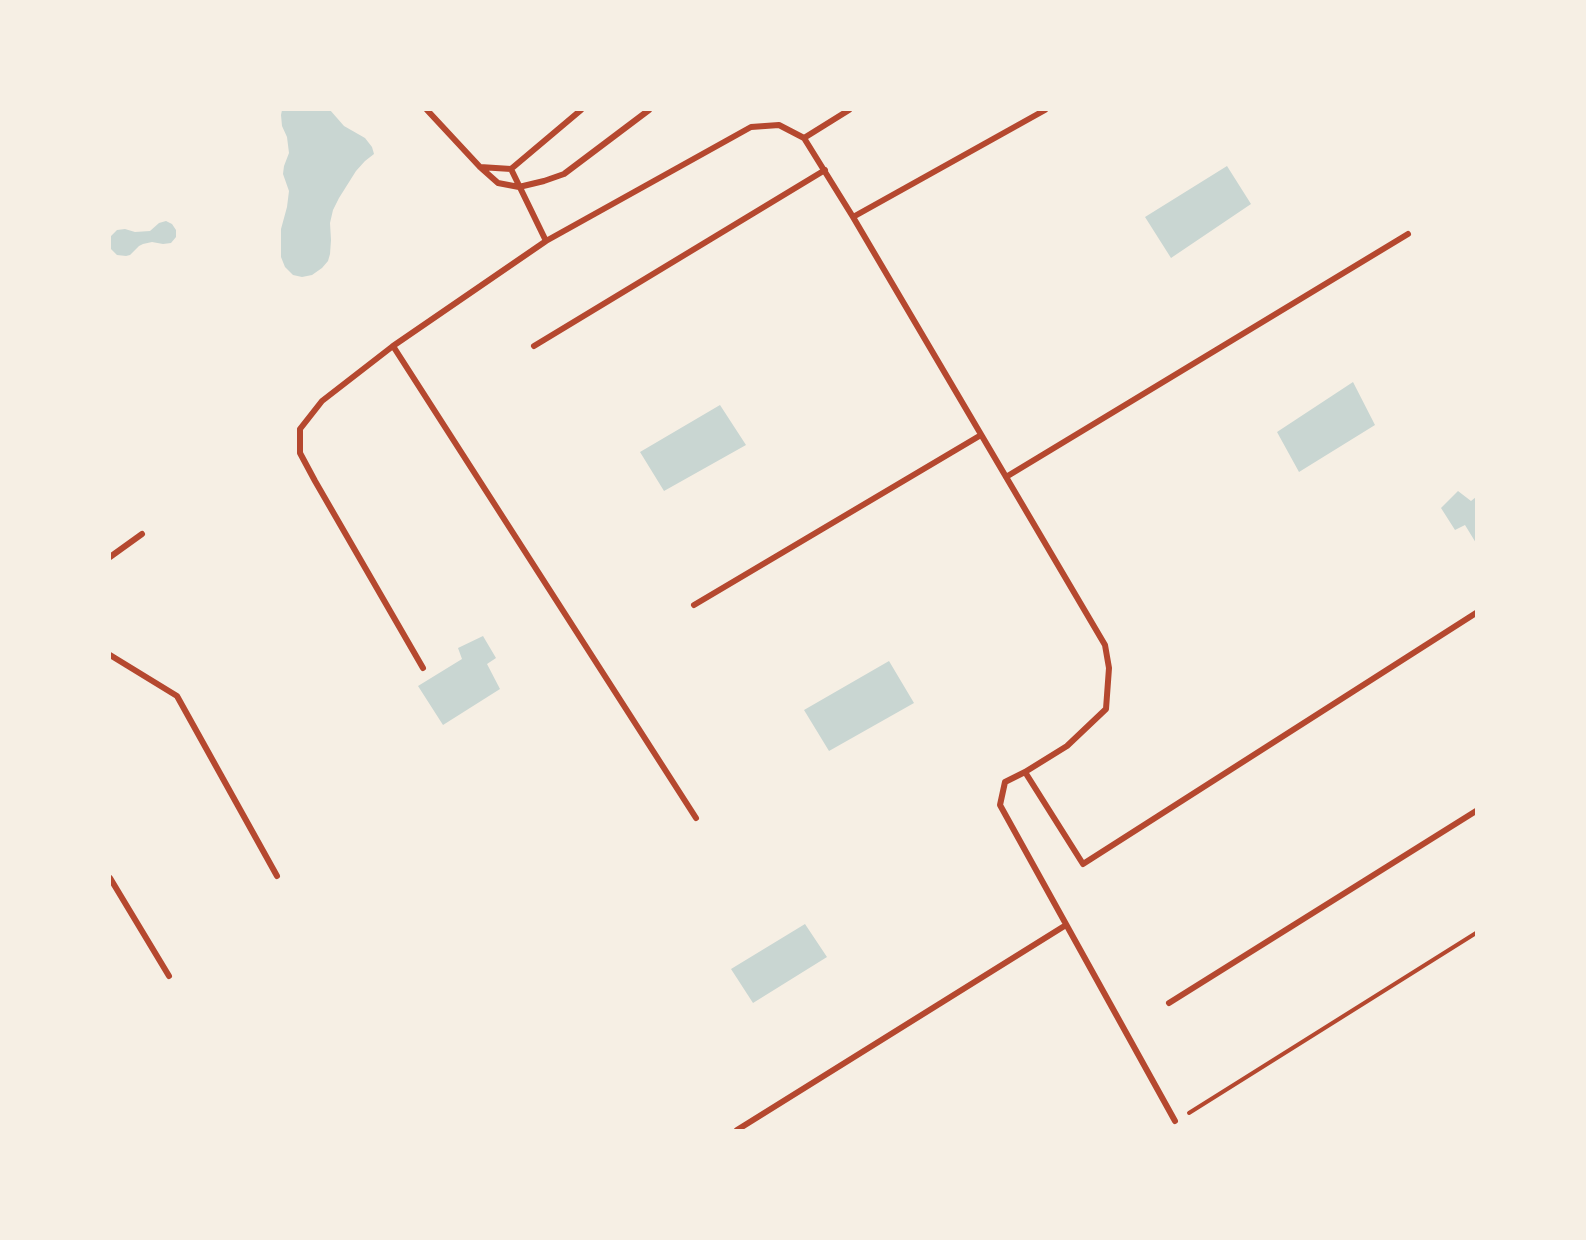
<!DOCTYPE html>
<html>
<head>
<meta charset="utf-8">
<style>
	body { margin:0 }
	#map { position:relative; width:1586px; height:1240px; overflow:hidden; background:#f6efe4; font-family:Ubuntu,sans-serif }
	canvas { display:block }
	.frame { position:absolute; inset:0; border:111px solid #f6efe4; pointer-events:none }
</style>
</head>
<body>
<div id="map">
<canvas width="1586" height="1240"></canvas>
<div class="frame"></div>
</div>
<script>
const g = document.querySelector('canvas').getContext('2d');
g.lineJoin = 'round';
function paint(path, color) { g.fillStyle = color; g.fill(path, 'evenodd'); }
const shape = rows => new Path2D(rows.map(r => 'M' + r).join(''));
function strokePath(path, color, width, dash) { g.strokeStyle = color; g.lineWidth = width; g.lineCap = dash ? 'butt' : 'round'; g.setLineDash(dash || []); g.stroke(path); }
const water = shape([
	[282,110,330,110,344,126,365,138,372,147,374,154,365,161,356,171,339,198,333,210,330,223,331,240,330,254,328,261,322,268,312,275,302,277,293,275,285,267,281,257,281,229,287,207,289,191,283,174,284,166,289,153,287,137,282,126,281,115],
	[1227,166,1251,204,1171,258,1145,217],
	[166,221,172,224,176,230,176,237,171,243,163,244,152,242,143,244,139,246,130,255,126,256,117,255,110,248,110,241,111,236,117,230,125,229,135,232,150,231,159,223],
	[1353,382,1375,425,1299,472,1277,432],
	[720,405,746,445,664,491,640,452],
	[1458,491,1471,501,1476,497,1476,543,1465,525,1455,530,1441,508],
	[483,636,496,658,487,664,500,689,443,725,418,686,462,659,458,648],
	[889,661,914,703,829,751,804,710],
	[805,924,827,957,753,1003,731,969]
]);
const path = shape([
	[1189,1113,1476,933]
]);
const minor = shape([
	[427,110,480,167,498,183,519,187,544,181,564,174,649,110],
	[804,138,849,110],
	[480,167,511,169],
	[511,169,546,241,751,127,779,125,804,138,853,217,1105,645,1109,668,1106,709,1067,746,1025,772,1005,782,1000,805,1175,1121],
	[511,169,581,110],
	[853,217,1045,110],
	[546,241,393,346,696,818],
	[393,346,322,401,300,429,300,453,315,481,423,668],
	[534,346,825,170],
	[1006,477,1408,234],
	[110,557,142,534],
	[694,605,981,435],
	[110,655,177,696,277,876],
	[1025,772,1083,864,1476,613],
	[110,878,169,976],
	[1169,1003,1476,811],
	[737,1130,1066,925]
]);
paint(water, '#c9d6d2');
strokePath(path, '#b5482f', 4);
strokePath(minor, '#b5482f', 6);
</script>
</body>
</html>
